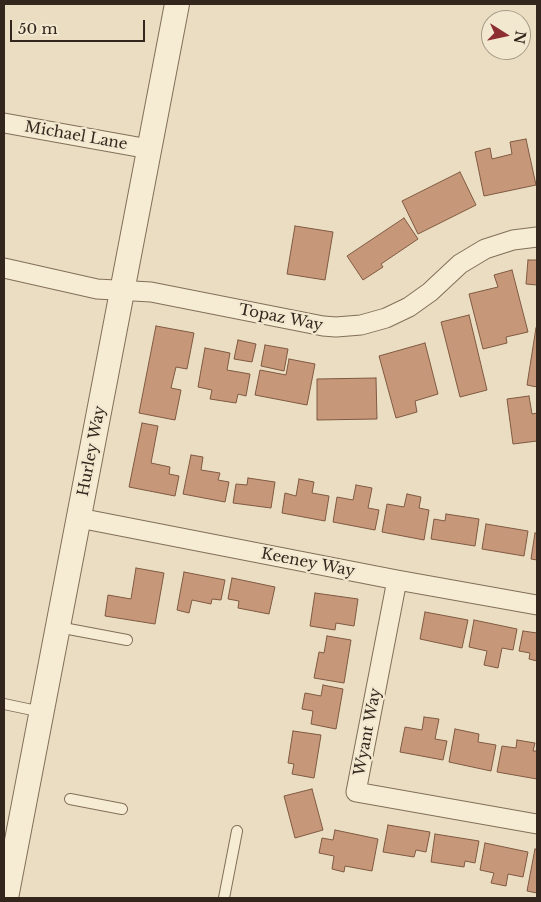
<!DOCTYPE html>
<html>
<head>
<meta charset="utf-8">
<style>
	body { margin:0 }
	#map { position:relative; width:541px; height:902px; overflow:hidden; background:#eaddc1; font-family:"Libre Baskerville",serif }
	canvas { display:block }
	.frame { position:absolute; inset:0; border:5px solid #33271d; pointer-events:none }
	.north { position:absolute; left:481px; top:10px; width:50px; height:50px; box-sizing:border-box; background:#f2e8d0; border:1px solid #a69b88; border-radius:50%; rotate:100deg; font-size:14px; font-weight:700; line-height:20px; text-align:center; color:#33271d }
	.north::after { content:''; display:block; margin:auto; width:18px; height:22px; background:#8d2e30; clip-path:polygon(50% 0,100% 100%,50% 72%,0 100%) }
	.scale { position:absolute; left:10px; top:20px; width:135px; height:22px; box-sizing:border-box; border:2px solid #33271d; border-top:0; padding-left:6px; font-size:15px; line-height:18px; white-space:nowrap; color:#33271d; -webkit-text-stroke:4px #f2e8d0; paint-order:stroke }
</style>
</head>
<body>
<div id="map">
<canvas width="541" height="902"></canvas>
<div class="frame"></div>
<div class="north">N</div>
<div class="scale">50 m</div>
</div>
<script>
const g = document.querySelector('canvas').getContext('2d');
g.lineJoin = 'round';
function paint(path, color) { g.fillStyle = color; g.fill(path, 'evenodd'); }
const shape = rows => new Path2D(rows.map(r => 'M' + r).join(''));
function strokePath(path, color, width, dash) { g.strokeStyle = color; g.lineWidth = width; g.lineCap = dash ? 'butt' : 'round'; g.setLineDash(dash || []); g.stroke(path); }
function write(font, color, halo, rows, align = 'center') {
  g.font = font + ' "Libre Baskerville",serif'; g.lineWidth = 4.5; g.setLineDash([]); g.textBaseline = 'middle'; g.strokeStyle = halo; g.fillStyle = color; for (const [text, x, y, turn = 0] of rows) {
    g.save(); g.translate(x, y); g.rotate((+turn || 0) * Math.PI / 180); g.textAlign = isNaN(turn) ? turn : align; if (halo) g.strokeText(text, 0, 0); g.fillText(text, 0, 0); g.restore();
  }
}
const building = shape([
	[526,139,536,185,484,196,475,152,490,148,492,159,512,154,510,142,526,139],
	[460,172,476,205,418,234,402,201,460,172],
	[404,218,418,239,381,264,383,267,363,280,347,256,404,218],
	[295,226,333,232,325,280,287,274,295,226],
	[528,260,537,260,537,285,526,284,528,260],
	[512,270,528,332,506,337,507,343,483,349,469,294,498,287,494,275,512,270],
	[469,315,487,390,460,397,441,322,469,315],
	[156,326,194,333,187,369,176,367,171,388,181,390,175,420,139,413,156,326],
	[536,328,537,328,537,387,527,385,536,328],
	[238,340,256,344,252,362,234,359,238,340],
	[425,343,438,394,415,401,417,412,396,418,379,356,425,343],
	[265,345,288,349,284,371,261,366,265,345],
	[205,348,230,353,227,370,250,374,246,396,238,394,236,403,210,399,212,390,198,387,205,348],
	[289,359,315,364,307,405,255,395,260,370,286,375,289,359],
	[376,378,377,419,317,420,317,379,376,378],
	[529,396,532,414,537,413,537,441,513,444,507,399,529,396],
	[142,423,158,426,151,463,170,467,169,474,179,476,175,496,129,487,142,423],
	[191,455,203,457,201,470,220,473,218,480,229,482,225,502,183,494,191,455],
	[248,478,275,482,271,508,233,503,236,484,247,485,248,478],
	[299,479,314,482,312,493,329,496,325,521,282,513,285,493,296,496,299,479],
	[356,485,372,488,368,508,379,510,375,530,333,522,337,497,353,500,356,485],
	[407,494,421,497,419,508,429,510,424,540,382,532,387,504,404,507,407,494],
	[446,514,479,519,475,546,431,539,434,519,445,521,446,514],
	[486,524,528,531,524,556,482,549,486,524],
	[535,533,537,533,537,560,531,559,535,533],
	[136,568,164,573,155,624,105,616,108,595,131,599,136,568],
	[184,572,225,580,221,600,212,599,211,604,192,600,189,613,177,610,184,572],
	[232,578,275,587,269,614,238,608,239,601,228,599,232,578],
	[315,593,358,599,354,626,336,623,335,630,310,626,315,593],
	[425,612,468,620,462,648,420,639,425,612],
	[474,620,517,629,513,650,502,648,498,668,484,665,487,651,469,647,474,620],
	[523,631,537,633,537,661,529,659,530,653,519,651,523,631],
	[327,636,351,640,344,683,314,678,319,652,324,653,327,636],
	[323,685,343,689,336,729,311,724,313,711,302,709,305,693,321,696,323,685],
	[424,717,439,719,435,739,447,741,443,760,400,752,405,727,422,730,424,717],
	[455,729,479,734,478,742,496,745,491,771,449,762,455,729],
	[293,731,321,735,314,778,292,774,294,764,288,763,293,731],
	[517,740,535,743,533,751,537,751,537,779,497,772,502,746,516,748,517,740],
	[312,789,323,830,295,838,284,796,312,789],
	[388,825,430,832,426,852,416,850,414,857,383,852,388,825],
	[335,830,378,839,372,871,345,866,344,872,332,869,334,856,319,853,322,838,333,840,335,830],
	[435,834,479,841,475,863,465,861,464,867,431,862,435,834],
	[485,843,528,852,523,877,508,874,506,886,491,883,494,873,480,870,485,843],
	[535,849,537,850,537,893,527,891,535,849]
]);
const service = shape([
	[58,627,127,640],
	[4,704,42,712],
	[70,799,122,809],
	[224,898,237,831]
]);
const minor = shape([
	[4,123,149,149],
	[4,268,97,289,151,292,323,326,336,327,361,325,386,318,409,307,430,292,460,264,485,249,513,240,537,237],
	[79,518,397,580,537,605],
	[397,580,356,792,537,824]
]);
const tertiary = shape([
	[6,898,177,4]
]);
const streetNames = [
	["Michael Lane",76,136,10],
	["Topaz Way",281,318,11],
	["Hurley Way",92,451,-79],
	["Keeney Way",308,563,11],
	["Wyant Way",368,732,-79]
];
paint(building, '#c69879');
strokePath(building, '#7f5941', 1);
strokePath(service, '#826f5a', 12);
strokePath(minor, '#826f5a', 21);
strokePath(tertiary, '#826f5a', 26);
strokePath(service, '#f6ebd3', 10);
strokePath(minor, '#f6ebd3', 19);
strokePath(tertiary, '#f6ebd3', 24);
write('15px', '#33271d', '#f2e8d0', streetNames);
</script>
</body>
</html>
